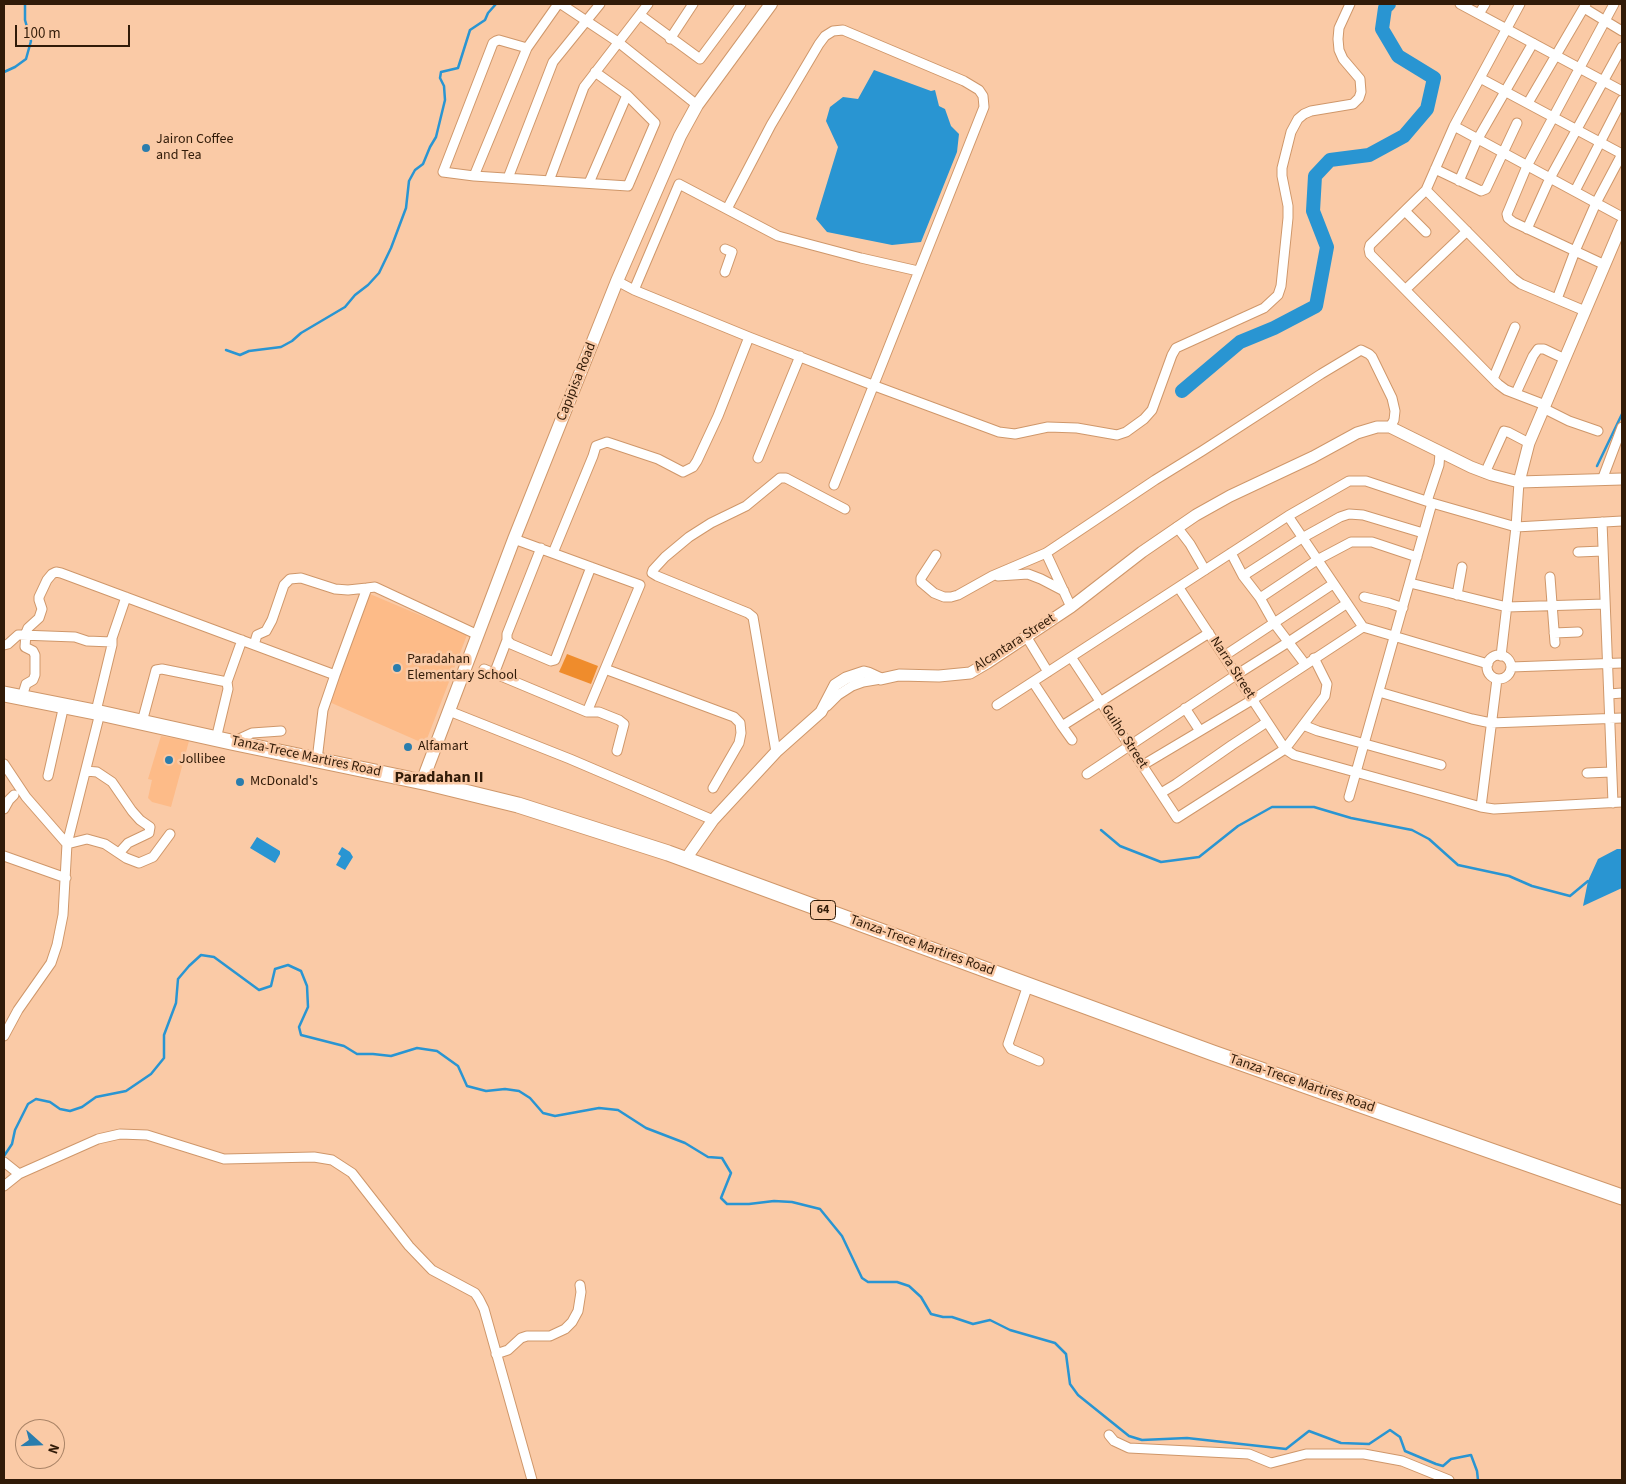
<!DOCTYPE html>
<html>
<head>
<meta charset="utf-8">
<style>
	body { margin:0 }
	#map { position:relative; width:1626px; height:1484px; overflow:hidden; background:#facaa6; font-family:"Source Sans 3",sans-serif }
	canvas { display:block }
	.frame { position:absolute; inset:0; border:5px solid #311b08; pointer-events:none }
	.north { position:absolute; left:15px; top:1419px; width:50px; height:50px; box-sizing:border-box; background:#facaa6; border:1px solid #aa8467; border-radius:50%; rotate:110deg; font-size:14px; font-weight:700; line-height:20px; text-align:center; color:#311b08 }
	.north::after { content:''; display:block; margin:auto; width:18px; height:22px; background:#2a7dad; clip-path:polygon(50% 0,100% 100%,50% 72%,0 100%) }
	.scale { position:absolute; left:15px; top:25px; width:115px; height:22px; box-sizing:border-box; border:2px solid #311b08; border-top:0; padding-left:6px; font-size:15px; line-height:18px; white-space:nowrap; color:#311b08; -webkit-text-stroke:4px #facaa6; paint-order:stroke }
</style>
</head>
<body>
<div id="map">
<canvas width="1626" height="1484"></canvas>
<div class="frame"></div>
<div class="north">N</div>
<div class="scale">100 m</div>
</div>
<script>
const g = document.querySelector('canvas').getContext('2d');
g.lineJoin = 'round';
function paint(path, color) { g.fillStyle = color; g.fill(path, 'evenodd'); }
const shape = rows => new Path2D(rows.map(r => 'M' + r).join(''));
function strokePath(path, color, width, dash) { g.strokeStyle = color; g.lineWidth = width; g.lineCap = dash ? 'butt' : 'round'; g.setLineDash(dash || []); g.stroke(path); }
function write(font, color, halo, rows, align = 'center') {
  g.font = font + ' "Source Sans 3",sans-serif'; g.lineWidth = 5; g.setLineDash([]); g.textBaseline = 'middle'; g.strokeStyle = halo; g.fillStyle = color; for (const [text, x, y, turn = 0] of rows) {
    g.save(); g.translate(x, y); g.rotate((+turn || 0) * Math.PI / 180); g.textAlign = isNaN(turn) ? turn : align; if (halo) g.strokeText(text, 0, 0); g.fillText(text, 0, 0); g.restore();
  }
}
const built = shape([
	[370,594,467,635,425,744,327,701],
	[161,736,189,741,171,807,152,802,148,798,152,780,148,779]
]);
const green = shape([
	[567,654,598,666,591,684,559,672]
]);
const water = shape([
	[874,70,931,91,935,90,939,106,945,109,951,126,959,134,957,152,921,242,892,245,827,232,816,219,838,147,826,121,830,107,843,97,858,99],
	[257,837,280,851,280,854,275,863,250,848],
	[342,847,350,852,353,857,345,870,336,865,341,856,338,854],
	[1617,849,1622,849,1622,888,1583,906,1588,881,1598,859]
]);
const stream = shape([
	[4,72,15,67,26,59,31,41,25,20,25,4],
	[226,350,240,355,249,351,281,347,292,341,301,333,345,307,355,295,368,285,379,273,391,248,406,208,409,181,415,170,423,164,430,147,436,137,445,100,444,86,440,78,441,72,458,68,470,30,485,20,488,13,496,4],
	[1597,466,1622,414],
	[1101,830,1120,846,1161,862,1199,857,1238,826,1272,807,1314,807,1351,818,1412,830,1429,839,1458,865,1509,876,1532,886,1570,896,1588,881],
	[4,1156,12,1144,15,1130,28,1104,36,1099,50,1102,60,1109,70,1111,82,1107,96,1097,126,1091,151,1074,164,1058,164,1035,176,1003,178,979,189,966,201,955,214,957,259,990,271,986,275,969,288,965,301,971,307,986,308,1007,299,1027,301,1035,344,1046,357,1054,373,1054,391,1056,417,1048,437,1051,458,1066,467,1086,486,1091,505,1089,519,1091,530,1098,543,1113,555,1116,599,1108,618,1110,646,1128,685,1143,708,1157,722,1158,731,1173,721,1198,727,1204,749,1204,774,1201,792,1202,820,1209,842,1236,862,1278,868,1282,897,1282,909,1286,921,1297,931,1314,943,1317,952,1317,973,1324,990,1320,1010,1330,1055,1343,1066,1354,1070,1384,1078,1395,1129,1436,1142,1440,1187,1438,1286,1449,1309,1431,1341,1443,1369,1444,1390,1430,1400,1437,1405,1451,1436,1464,1443,1466,1451,1459,1471,1455,1477,1471,1478,1480]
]);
const river = shape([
	[1182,391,1240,342,1274,328,1316,306,1327,247,1313,211,1315,176,1330,160,1369,155,1404,136,1427,109,1434,78,1398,56,1382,29,1385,8,1389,4]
]);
const minor = shape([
	[561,4,618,42,697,105],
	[1460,4,1622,91],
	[1520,4,1454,126,1426,190,1370,245,1369,249,1370,254,1498,384,1506,390,1545,405],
	[1584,8,1622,31],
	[1479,14,1485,4],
	[640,15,700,59,741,4],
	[670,39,693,4],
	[527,48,499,40,496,41,493,43,443,172,474,176,628,186,655,123,627,95,595,72],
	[1480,78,1622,154],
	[1528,103,1586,4],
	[1454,126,1622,217],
	[1435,169,1479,190,1481,191,1486,189,1517,123],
	[474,176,527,48,558,4],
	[508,178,553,62,600,4],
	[549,181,584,87,648,4],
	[1459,181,1476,142,1533,43],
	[589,183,627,95],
	[1426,190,1513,278,1521,284,1585,311],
	[1575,191,1622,100],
	[727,209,771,125,819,44,825,36,833,31,843,30,964,81,979,90,983,96,984,107,834,485],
	[1405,211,1426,232],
	[1527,229,1550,178,1622,47],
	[1605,265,1513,222,1508,218,1507,214,1527,166,1614,4],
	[725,272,732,252,725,249],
	[617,281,634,290,749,337,875,386,999,432,1015,434,1048,427,1077,428,1117,435,1126,432,1144,419,1152,410,1172,355,1176,348,1264,308,1278,295,1281,286,1288,218,1288,206,1282,176,1282,168,1291,132,1298,119,1304,114,1311,111,1353,104,1359,98,1361,92,1360,79,1343,59,1339,50,1338,39,1339,28,1350,4],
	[1406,289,1467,231],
	[634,290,679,184,778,236,861,258,918,271],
	[1557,299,1575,251,1596,203,1622,154],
	[1493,379,1515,327],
	[1516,393,1533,356,1538,349,1544,349,1565,359],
	[1543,408,1569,421,1598,431],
	[758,458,800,356],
	[1485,473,1504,431,1508,432,1529,443],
	[1602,480,1622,427],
	[1427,501,1439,465,1440,453],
	[1288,516,1363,627,1488,664],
	[1602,522,1613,803],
	[1177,527,1190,544,1205,570],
	[514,539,640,585,587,712],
	[541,548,507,634,507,640,511,644,551,661,555,660,591,567],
	[1578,552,1603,551],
	[553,553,593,456,596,446,607,442,658,459,683,472,693,467,697,461,718,416,749,337],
	[1046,553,1071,607],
	[1231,553,1243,576,1260,598,1274,623,1305,664],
	[936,555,921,578,921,582,934,593,944,597,951,597,958,595,992,576,1046,553,1155,480,1202,451,1321,374,1361,350,1369,354,1372,357,1392,398,1395,411,1394,420,1390,427],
	[998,576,1028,574,1041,579,1064,591],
	[1243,576,1302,538,1340,517,1349,514,1363,515,1423,533],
	[1550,577,1555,643],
	[1410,583,1507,607,1605,604],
	[1179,588,1285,749,1325,696,1327,684,1314,658],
	[1457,595,1462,567],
	[1364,597,1389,603,1403,608],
	[1260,598,1317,560,1351,542,1372,542,1417,557],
	[1554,633,1578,632],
	[1026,636,1048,672],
	[4,645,8,644,18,635,21,635,75,637,87,641,112,642],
	[254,645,257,635,266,631,272,620,284,585,290,579,301,578,335,589,348,590,367,588],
	'1487 667a12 12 0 1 1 24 0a12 12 0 1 1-24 0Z',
	[1224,656,1333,584],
	[1501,656,1516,527,1519,482],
	[1071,657,1177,818,1285,749,1294,755,1481,807,1494,809,1622,802],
	[1511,667,1622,663],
	[484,669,587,712,599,712,619,720,624,724,617,751],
	[605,669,734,717,740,723,741,733,739,743,713,788],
	[494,674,507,640],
	[1033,682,1062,726],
	[1379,692,1472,719,1491,723,1622,718],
	[1609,694,1622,693],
	[22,697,26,684,33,680,35,675,35,655,33,651,25,647,26,633,28,628,39,618,42,609,39,600,39,597,47,580,52,574,56,572,61,573,335,675,367,588,375,587,478,635],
	[997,705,1288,516,1349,481,1366,481,1432,503,1516,527,1622,521],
	[827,706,838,695,852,686,863,682,881,679],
	[1185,708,1200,731],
	[449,711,570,759,713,820],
	[142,722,156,670,162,669,227,682],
	[1303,725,1318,731,1441,765],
	[216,739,228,689,227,682,242,640],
	[1072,740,1062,726,1209,633],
	[236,743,239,739,252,733,281,731],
	[776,752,753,617,748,613,657,576,652,573,653,570,665,557,689,537,711,523,746,506,780,478,786,478,845,509],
	[317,760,323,710,335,675],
	[4,764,26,797,67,844],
	[1143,765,1252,700,1363,627],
	[86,771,97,772,112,782,132,811,140,820,150,827,149,833,128,843,119,853],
	[1587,773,1611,772],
	[1087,774,1236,675,1290,641,1346,604],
	[48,776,64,705],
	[1161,793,1176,784,1232,745,1267,722],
	[1349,797,1432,503],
	[1481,807,1497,679],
	[4,809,9,800,14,795],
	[67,844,100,713,97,707,112,645,112,638,126,597],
	[4,856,66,878],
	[1028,985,1008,1044,1011,1049,1039,1061],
	[4,1036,18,1010,51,963,57,945,63,915,67,844,87,839,105,844,126,858,139,863,153,857,170,834],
	[4,1162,19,1174],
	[4,1186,19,1174,98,1139,120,1134,147,1135,224,1159,314,1157,332,1160,352,1173,409,1246,432,1270,475,1293,479,1299,484,1309,532,1480],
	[496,1354,508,1350,521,1338,527,1336,550,1336,565,1329,572,1322,578,1311,581,1292,580,1285],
	[1109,1435,1114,1441,1129,1448,1249,1454,1271,1463,1306,1454,1364,1454,1402,1461,1449,1480]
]);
const tertiary = shape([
	[1519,482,1529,443,1622,224],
	[685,860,713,820,776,752,821,712,835,685,846,678,864,672,868,673,881,679,899,675,939,676,970,673,987,663,1071,607,1142,552,1196,515,1230,496,1313,457,1357,433,1377,427,1390,427,1471,467,1492,475,1519,482,1622,479]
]);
const secondary = shape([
	[422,782,514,539,617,281,680,136,697,105,771,4]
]);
const primary = shape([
	[4,694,100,713,231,742,428,783,518,805,668,853,1213,1053,1622,1197]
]);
const markers = [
	[146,148,5,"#2a7dad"],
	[397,668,5,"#2a7dad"],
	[408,747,5,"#2a7dad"],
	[169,760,5,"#2a7dad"],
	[240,782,5,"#2a7dad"]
];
const shields = [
	[823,910,25]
];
const shieldNames = [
	["64",823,910]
];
const poiNames = [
	["Jairon Coffee",156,140],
	["and Tea",156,156],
	["Paradahan",407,660],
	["Elementary School",407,676],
	["Alfamart",418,747],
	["Jollibee",179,760],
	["McDonald's",250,782]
];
const streetNames = [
	["Capipisa Road",577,382,-68],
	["Alcantara Street",1015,643,-33],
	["Narra Street",1232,668,57],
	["Guiho Street",1124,737,57],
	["Tanza-Trece Martires Road",306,757,12],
	["Tanza-Trece Martires Road",922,946,20],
	["Tanza-Trece Martires Road",1302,1084,19]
];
const quarterNames = [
	["Paradahan II",439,778]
];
paint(built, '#fdbb88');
paint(green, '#ef8c2c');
paint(water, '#2995d2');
strokePath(stream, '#2995d2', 2.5);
strokePath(river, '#2995d2', 14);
strokePath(minor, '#cf976a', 11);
strokePath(tertiary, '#cf976a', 13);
strokePath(secondary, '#cf976a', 14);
strokePath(primary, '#cf976a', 17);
strokePath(minor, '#fff', 9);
strokePath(tertiary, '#fff', 11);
strokePath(secondary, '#fff', 12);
strokePath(primary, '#fff', 15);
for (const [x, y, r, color] of markers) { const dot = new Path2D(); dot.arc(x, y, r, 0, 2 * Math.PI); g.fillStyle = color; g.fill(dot); strokePath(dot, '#facaa6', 2); }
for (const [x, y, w] of shields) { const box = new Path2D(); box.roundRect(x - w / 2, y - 9.5, w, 19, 4); g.fillStyle = '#facaa6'; g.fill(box); strokePath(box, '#311b08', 1); }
write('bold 12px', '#311b08', null, shieldNames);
write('14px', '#311b08', '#facaa6', poiNames, 'left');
write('14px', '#311b08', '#facaa6', streetNames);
write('bold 16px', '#311b08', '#facaa6', quarterNames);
</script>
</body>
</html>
